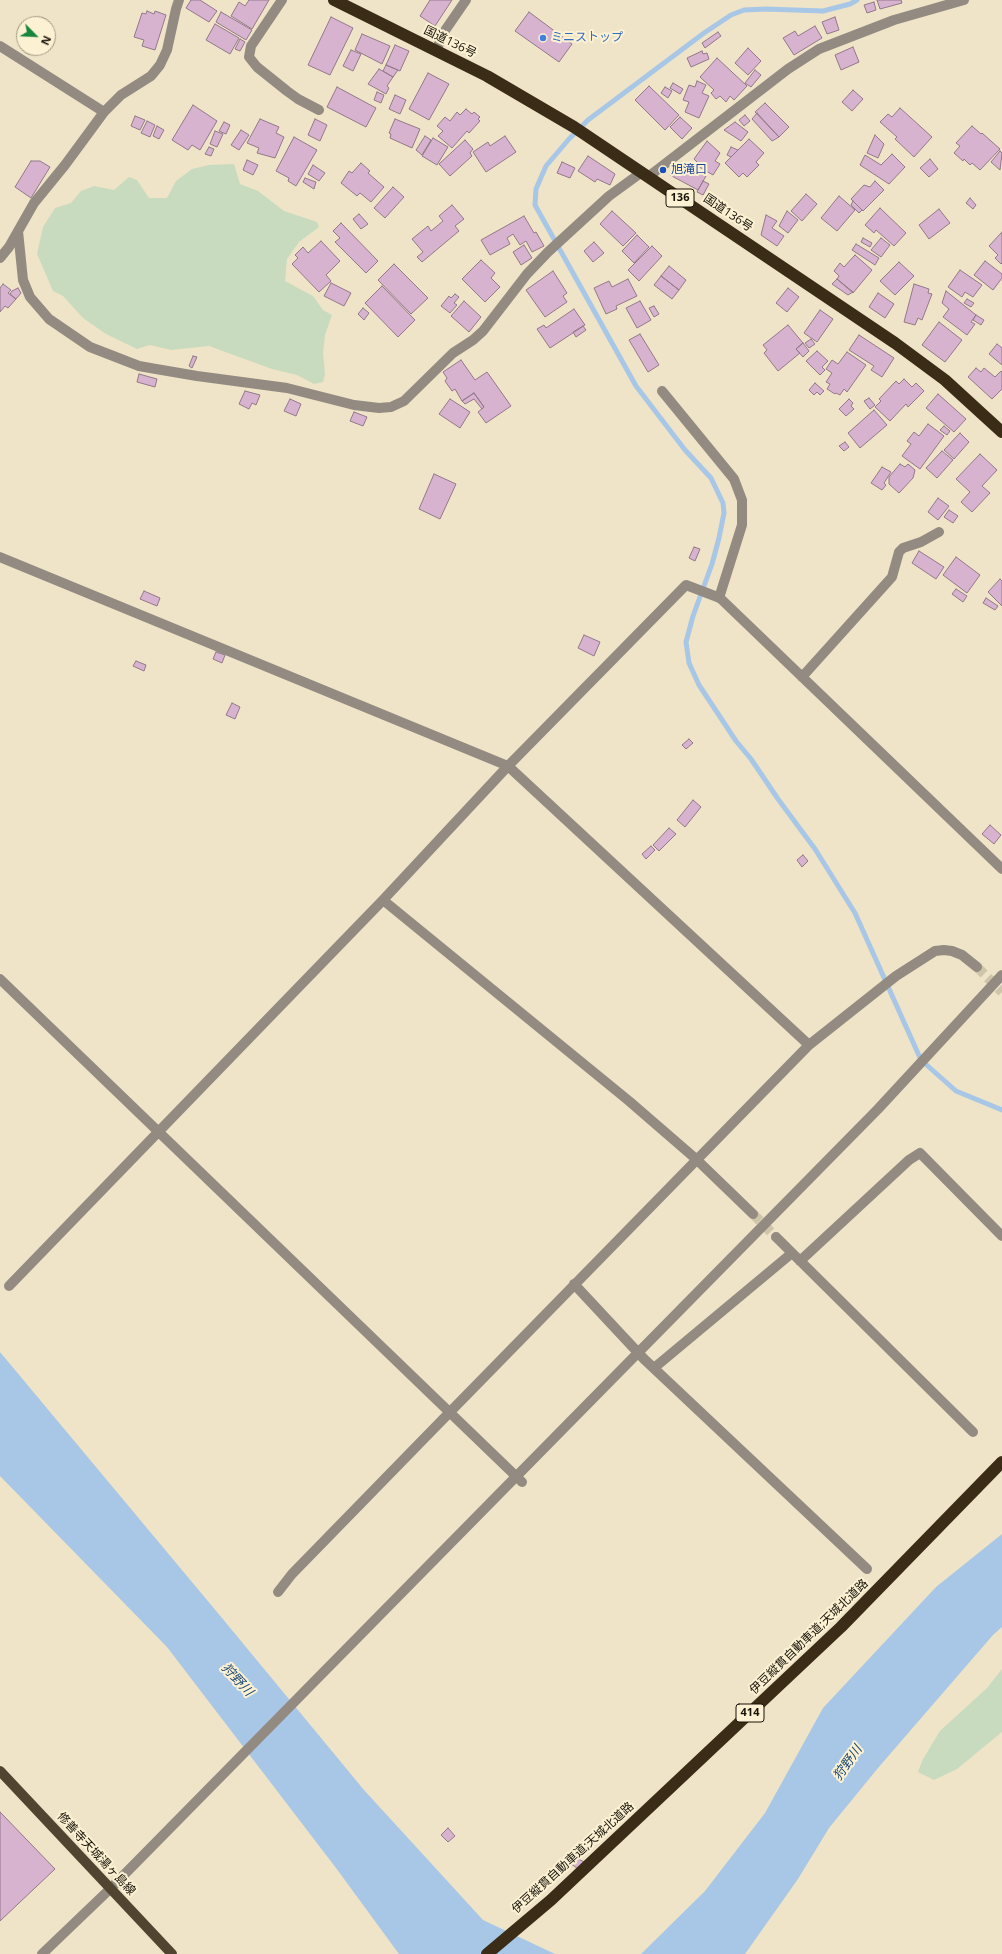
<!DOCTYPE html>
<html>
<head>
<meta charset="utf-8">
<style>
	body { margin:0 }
	#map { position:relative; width:1002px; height:1954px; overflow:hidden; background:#efe4c7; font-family:"Open Sans",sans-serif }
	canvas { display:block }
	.north { position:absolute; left:16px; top:16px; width:40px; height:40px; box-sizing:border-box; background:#fcf1d3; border:1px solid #a09882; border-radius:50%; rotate:114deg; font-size:11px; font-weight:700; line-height:16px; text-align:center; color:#171309 }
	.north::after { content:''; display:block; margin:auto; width:14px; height:18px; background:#17853c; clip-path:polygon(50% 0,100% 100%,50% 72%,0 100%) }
</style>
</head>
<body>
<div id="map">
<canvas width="1002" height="1954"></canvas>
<div class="north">N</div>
</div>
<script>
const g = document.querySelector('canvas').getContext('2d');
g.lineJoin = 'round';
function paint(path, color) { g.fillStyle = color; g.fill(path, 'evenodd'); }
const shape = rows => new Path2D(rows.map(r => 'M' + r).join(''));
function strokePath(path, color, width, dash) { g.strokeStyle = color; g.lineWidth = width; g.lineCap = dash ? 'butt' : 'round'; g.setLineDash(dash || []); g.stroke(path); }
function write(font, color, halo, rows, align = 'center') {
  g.font = font + ' "Open Sans","Noto Sans JP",sans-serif'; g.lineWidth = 4; g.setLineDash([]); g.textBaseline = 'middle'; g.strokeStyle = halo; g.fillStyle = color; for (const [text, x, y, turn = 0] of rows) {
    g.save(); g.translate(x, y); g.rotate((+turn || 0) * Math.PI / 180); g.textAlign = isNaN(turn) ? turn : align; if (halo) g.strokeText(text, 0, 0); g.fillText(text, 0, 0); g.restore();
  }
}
const green = shape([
	[234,164,240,184,258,191,284,211,317,222,319,227,299,242,287,259,285,281,313,296,323,310,332,315,325,335,323,353,325,374,323,382,314,384,297,375,272,369,209,346,171,350,150,345,137,349,106,334,83,318,63,296,53,291,37,254,43,227,55,208,71,203,81,191,94,186,114,190,129,177,137,180,149,198,167,198,176,181,192,169,209,165],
	[1002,1669,1002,1732,957,1769,934,1780,918,1772,923,1759,940,1731,987,1688]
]);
const water = shape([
	[0,1352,222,1618,364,1790,483,1920,555,1954,399,1954,336,1868,167,1647,0,1476],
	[1002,1534,1002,1627,993,1635,878,1768,829,1828,798,1879,745,1954,641,1954,705,1891,765,1813,823,1708,936,1587]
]);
const stream = shape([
	[857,0,850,4,823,11,766,9,744,10,731,15,704,33,588,120,569,139,546,166,536,189,535,205,636,386,685,450,711,478,723,503,724,513,719,538,712,564,693,616,686,642,689,663,699,685,736,741,751,759,778,799,815,849,855,913,921,1060,956,1091,1002,1110]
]);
const building = shape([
	[191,0,200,0,217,11,209,22,186,8,191,0],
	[249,0,269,0,252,29,231,16,239,2,245,6,249,0],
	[430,0,452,0,435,26,420,16,430,0],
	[877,0,901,0,902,3,880,9,877,0],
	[874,2,876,10,867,13,864,5,874,2],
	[147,11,154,14,155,11,166,15,155,50,142,46,144,40,134,37,142,13,146,14,147,11],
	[221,12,252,30,246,40,216,22,221,12],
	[529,12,572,44,559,62,515,31,529,12],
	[331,17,353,28,330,75,308,65,331,17],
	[835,17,839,30,827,34,822,22,835,17],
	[215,24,239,38,230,54,206,40,215,24],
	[815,26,822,38,794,55,783,38,795,31,798,36,815,26],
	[718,32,721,36,705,48,702,43,718,32],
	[362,34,390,46,382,64,355,50,362,34],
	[240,39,245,42,240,51,235,49,240,39],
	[395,45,409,51,400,71,386,65,395,45],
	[853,47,859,62,841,70,835,55,853,47],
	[748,48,761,61,748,75,735,63,748,48],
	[351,50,361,54,353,71,343,66,351,50],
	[702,51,703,54,707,53,709,59,691,67,687,58,702,51],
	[717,58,747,86,734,100,730,96,726,102,720,96,716,99,711,93,714,90,700,77,717,58],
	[386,65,398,70,393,77,383,71,386,65],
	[379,69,393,77,387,86,389,88,386,94,368,84,379,69],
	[755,70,761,75,751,87,745,83,755,70],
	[428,73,449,84,429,120,409,109,428,73],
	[697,81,706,85,702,93,709,96,699,118,685,112,689,102,683,100,689,85,695,87,697,81],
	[673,83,683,89,680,94,670,88,673,83],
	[649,86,679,115,665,130,635,100,649,86],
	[337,87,376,108,366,127,327,107,337,87],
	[665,87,672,91,668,98,661,93,665,87],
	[853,90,863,99,852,111,842,102,853,90],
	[377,92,384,95,381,103,374,100,377,92],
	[395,95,406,100,400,114,389,109,395,95],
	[765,103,789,127,779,137,755,112,765,103],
	[193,105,217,121,200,150,192,145,188,150,172,140,193,105],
	[900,108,932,137,914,157,895,139,897,137,880,122,888,114,892,117,900,108],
	[466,109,472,114,474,112,480,117,478,119,480,121,469,133,467,131,452,148,438,136,443,131,437,126,445,117,450,121,457,112,460,115,466,109],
	[757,113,779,137,772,141,752,119,757,113],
	[745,115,750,121,744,126,739,120,745,115],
	[135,116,145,120,140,130,131,126,135,116],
	[680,117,692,128,682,139,670,127,680,117],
	[260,119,279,127,276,133,284,137,275,158,257,153,259,148,247,143,260,119],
	[315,119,327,125,320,141,308,135,315,119],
	[395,119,420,129,412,148,390,138,391,134,389,133,395,119],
	[147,121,155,125,150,137,141,133,147,121],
	[224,122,230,125,226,134,219,131,224,122],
	[735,122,748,132,741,141,724,130,735,122],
	[157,126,164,130,159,139,153,136,157,126],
	[972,126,981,134,982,133,1000,149,980,170,972,163,970,165,964,159,963,161,954,153,960,146,956,143,972,126],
	[241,130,249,135,239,150,231,145,241,130],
	[215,131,223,134,217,147,210,144,215,131],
	[875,135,884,144,878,158,867,153,875,135],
	[425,136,431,140,422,155,416,150,425,136],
	[505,136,516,152,486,172,473,152,488,142,490,146,505,136],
	[294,137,317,150,296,186,288,181,289,178,276,171,294,137],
	[433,138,448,147,437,165,422,156,433,138],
	[749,139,764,153,756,162,759,165,747,177,743,173,739,177,725,163,749,139],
	[465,140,473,149,470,153,472,156,450,176,439,164,465,140],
	[707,141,720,153,715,161,720,164,713,175,696,165,697,162,694,159,707,141],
	[209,147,214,149,211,156,205,154,209,147],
	[731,147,738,150,731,157,727,155,731,147],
	[1000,151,1002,153,1000,170,991,162,1000,151],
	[892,154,905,167,889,184,860,165,865,155,881,165,892,154],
	[588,156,615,174,610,185,597,179,595,182,578,171,588,156],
	[930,159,938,169,929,177,920,168,930,159],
	[247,160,258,165,253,175,243,170,247,160],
	[31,161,40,161,50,167,31,198,15,187,31,161],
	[562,162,575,168,570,178,557,173,562,162],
	[361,163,370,171,368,173,384,187,371,202,360,193,357,196,341,183,349,171,352,173,361,163],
	[675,164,691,172,692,169,706,176,698,190,670,175,675,164],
	[313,165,325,173,319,181,308,174,313,165],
	[305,178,316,182,314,189,303,182,305,178],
	[703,181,709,184,703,195,697,192,703,181],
	[875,181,884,190,863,211,851,199,864,185,870,187,875,181],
	[393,187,404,197,385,218,374,208,393,187],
	[806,194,817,204,802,221,791,211,806,194],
	[839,196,855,210,837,231,821,218,839,196],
	[970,198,976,205,973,209,966,203,970,198],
	[853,201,862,210,859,213,851,205,853,201],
	[452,205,464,219,455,226,459,231,422,262,417,257,423,252,412,239,428,226,431,231,443,221,439,216,452,205],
	[880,208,906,233,894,246,876,230,874,233,865,225,880,208],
	[939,209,950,223,929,239,919,225,939,209],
	[612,211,636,233,623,246,600,224,612,211],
	[787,211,798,220,788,233,779,226,787,211],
	[359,214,368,224,361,229,353,219,359,214],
	[766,215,777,221,772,228,784,236,777,246,761,235,766,215],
	[524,216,534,233,536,232,544,246,532,252,526,241,520,245,513,234,507,238,510,244,490,255,481,240,524,216],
	[341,223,378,261,366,273,335,242,340,238,333,231,341,223],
	[1002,232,1002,263,1001,264,995,258,998,255,989,246,1002,232],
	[637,235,649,247,634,263,622,251,637,235],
	[863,238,872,243,870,247,861,242,863,238],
	[881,238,890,245,881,257,871,250,881,238],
	[321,241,340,261,326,275,331,281,319,292,292,264,298,258,295,255,303,247,308,253,321,241],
	[594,242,604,253,593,262,584,251,594,242],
	[856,244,879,258,875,265,852,250,856,244],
	[524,245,532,258,521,265,513,252,524,245],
	[652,246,662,256,639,281,628,270,652,246],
	[855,255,872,270,853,293,837,279,839,276,834,271,840,263,844,267,855,255],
	[481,260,495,273,491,278,500,287,485,302,462,279,481,260],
	[985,261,1002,274,1002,278,993,290,974,275,985,261],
	[899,262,914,276,895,295,880,281,899,262],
	[394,264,428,298,411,314,378,280,394,264],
	[669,266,686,280,679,290,661,276,669,266],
	[960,270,982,285,973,297,965,292,962,297,948,287,960,270],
	[553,271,567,293,563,296,567,302,545,317,526,290,553,271],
	[661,276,679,290,672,299,654,285,661,276],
	[628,279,637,296,616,306,617,309,606,314,594,288,609,281,612,287,628,279],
	[837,279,853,292,848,295,832,284,837,279],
	[331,283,351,293,344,306,324,296,331,283],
	[3,284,11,290,8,293,16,299,8,308,5,306,0,312,0,288,3,284],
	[914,284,929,289,928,293,932,294,922,320,918,318,915,325,904,322,914,284],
	[382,286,415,320,398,337,365,303,382,286],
	[18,288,21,293,16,299,10,294,12,291,18,288],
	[788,288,799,297,787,312,776,303,788,288],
	[946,291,976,315,971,322,975,324,967,335,943,317,949,309,942,303,946,291],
	[878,293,894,304,885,318,869,307,878,293],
	[455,294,459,297,454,303,457,305,450,313,441,306,449,296,451,298,455,294],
	[967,299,974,303,971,307,964,303,967,299],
	[464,301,481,317,469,332,451,316,464,301],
	[640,301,651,320,637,328,626,308,640,301],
	[654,306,659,314,654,317,649,308,654,306],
	[363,308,369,313,364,320,358,314,363,308],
	[574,309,585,325,550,348,537,329,544,325,546,328,574,309],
	[820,310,833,319,817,342,804,333,820,310],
	[976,315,984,320,981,325,973,320,976,315],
	[939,322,962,340,945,362,922,345,939,322],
	[788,325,803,343,796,349,800,353,778,371,764,353,767,350,763,345,788,325],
	[583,326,586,330,576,337,573,332,583,326],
	[640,334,659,365,648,372,629,340,640,334],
	[859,335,894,358,882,377,871,370,874,366,849,350,859,335],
	[811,339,815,344,809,348,805,343,811,339],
	[803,343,809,351,803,357,796,349,803,343],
	[997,344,1002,348,1002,365,989,354,997,344],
	[817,351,828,361,822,367,825,370,820,375,806,361,817,351],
	[847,352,866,365,847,392,844,389,840,395,836,393,835,394,827,389,830,384,826,382,832,373,826,369,832,360,838,364,847,352],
	[193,356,197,357,192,368,189,366,193,356],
	[461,360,475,380,487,372,511,406,486,423,478,412,484,407,474,393,462,401,455,389,452,391,445,381,447,378,443,372,461,360],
	[976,368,981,372,984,368,995,377,1001,371,1002,372,1002,389,992,399,968,377,976,368],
	[139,374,157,379,155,387,137,382,139,374],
	[904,379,912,387,916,383,924,391,908,407,906,404,890,421,875,407,881,401,879,399,896,381,899,384,904,379],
	[815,383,824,391,820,395,817,392,814,395,809,390,815,383],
	[245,391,260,395,256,405,252,403,249,409,239,404,245,391],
	[474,393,484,407,482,409,474,399,465,404,462,401,474,393],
	[938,394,966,419,954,432,926,408,938,394],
	[869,398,875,405,870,409,864,401,869,398],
	[290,399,301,404,296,416,284,411,290,399],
	[450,399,470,412,460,428,439,414,450,399],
	[849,399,853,403,851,406,854,409,846,416,839,409,849,399],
	[874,410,887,425,860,448,848,433,874,410],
	[354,412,367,417,363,426,350,421,354,412],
	[928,424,944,436,920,469,902,456,911,444,907,441,914,432,919,436,928,424],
	[944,426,950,431,947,435,940,430,944,426],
	[960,433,969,442,954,459,944,450,960,433],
	[845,442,849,447,844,451,839,446,845,442],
	[942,451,953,460,937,478,926,468,942,451],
	[980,454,997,470,982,486,990,493,972,512,961,502,970,492,956,479,980,454],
	[900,464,905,467,908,464,915,470,913,478,899,493,889,484,889,477,900,464],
	[882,467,891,472,884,483,886,485,882,490,871,483,882,467],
	[434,474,456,484,440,519,419,509,434,474],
	[938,498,949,506,938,520,928,512,938,498],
	[949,510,958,516,953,523,944,517,949,510],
	[694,547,700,549,695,561,689,558,694,547],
	[919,551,944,567,936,579,912,563,919,551],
	[956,557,980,575,967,593,943,575,956,557],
	[1000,579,1002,581,1002,606,988,592,1000,579],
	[956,589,967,596,963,602,952,594,956,589],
	[144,591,160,598,157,606,140,599,144,591],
	[986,598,998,606,995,610,983,603,986,598],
	[584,635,600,642,594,656,578,648,584,635],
	[216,652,225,655,222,663,213,659,216,652],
	[136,661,146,665,144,671,133,666,136,661],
	[232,703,240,707,235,719,226,715,232,703],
	[689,739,693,743,686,749,682,745,689,739],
	[693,800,701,807,685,827,677,820,693,800],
	[990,825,1001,835,994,844,982,834,990,825],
	[669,828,676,834,659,851,653,845,669,828],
	[651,846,655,850,646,859,642,854,651,846],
	[803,855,808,861,802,867,797,860,803,855],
	[0,1812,55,1869,0,1921,0,1812],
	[448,1828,455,1836,448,1842,441,1835,448,1828],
	[576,1848,583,1854,579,1859,584,1862,578,1869,566,1860,576,1848]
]);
const minorTunnel = shape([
	[977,967,1002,992],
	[753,1214,776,1237]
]);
const minor = shape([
	[282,0,251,46,249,57,257,67,287,91,298,99,319,110],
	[0,46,104,112],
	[436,51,444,32,466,0],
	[648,177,788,69,819,49,894,20,964,0],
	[18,231,23,280,30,297,49,319,90,347,139,366,156,369,197,376,287,388,354,405,379,408,391,407,404,401,453,353,473,340,483,331,527,274,548,252,609,196,642,172],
	[0,258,9,247,34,203,65,165,104,112,121,95,151,76,160,65,167,50,176,9,179,0],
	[662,391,734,479,742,500,742,525,719,598],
	[0,557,508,766,809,1045],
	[802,677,892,577,899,552,903,548,921,542,939,532],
	[383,900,629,1101,696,1159,753,1214],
	[0,979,522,1482],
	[776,1237,973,1432],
	[800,1261,909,1160,920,1153,1002,1236],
	[574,1284,644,1359,867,1569],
	[9,1286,383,900,508,766,686,585,720,598,1002,869],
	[654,1368,792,1253],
	[278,1592,292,1574,449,1413,809,1045,896,976,935,951,944,950,952,951,962,955,977,967],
	[42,1954,111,1888,878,1109,1002,975]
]);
const major = shape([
	[0,1771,172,1954]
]);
const highway = shape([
	[334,0,487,76,574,127,895,343,945,380,1002,432],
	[487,1954,551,1900,841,1627,1002,1462]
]);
const markers = [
	[543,38,4,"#3f7fe0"],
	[663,170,4,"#1a4fb4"]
];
const shields = [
	[680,198,28],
	[750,1713,28]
];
const shieldNames = [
	["136",680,198],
	["414",750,1713]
];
const shopNames = [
	["ミニストップ",551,38]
];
const streetNames = [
	["国道136号",450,42,26],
	["国道136号",728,213,34],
	["伊豆縦貫自動車道;天城北道路",809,1637,-44],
	["修善寺天城湯ヶ島線",96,1854,47],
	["伊豆縦貫自動車道;天城北道路",573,1858,-42]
];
const transitNames = [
	["旭滝口",671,170]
];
const waterNames = [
	["狩野川",237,1680,47],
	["狩野川",848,1763,-55]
];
paint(green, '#c8dbbe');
paint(water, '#a8c7e6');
strokePath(stream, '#a8c7e6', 5);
paint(building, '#d8b3cf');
strokePath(building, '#91788a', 1);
strokePath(minorTunnel, '#cfc5aa', 10, [10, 5]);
strokePath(minor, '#938b81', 10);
strokePath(major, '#514431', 10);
strokePath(highway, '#3a2c16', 12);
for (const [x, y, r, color] of markers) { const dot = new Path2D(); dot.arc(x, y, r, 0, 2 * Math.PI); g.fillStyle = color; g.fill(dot); strokePath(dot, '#fcf1d3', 1.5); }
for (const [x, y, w] of shields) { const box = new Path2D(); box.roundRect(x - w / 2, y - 9, w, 18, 3); g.fillStyle = '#fcf1d3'; g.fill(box); strokePath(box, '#171309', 1); }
write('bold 11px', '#171309', null, shieldNames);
write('12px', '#366cbe', '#fcf1d3', shopNames, 'left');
write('12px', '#171309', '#fcf1d3', streetNames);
write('12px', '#164399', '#fcf1d3', transitNames, 'left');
write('italic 13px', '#1c4973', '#fcf1d3', waterNames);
</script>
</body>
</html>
